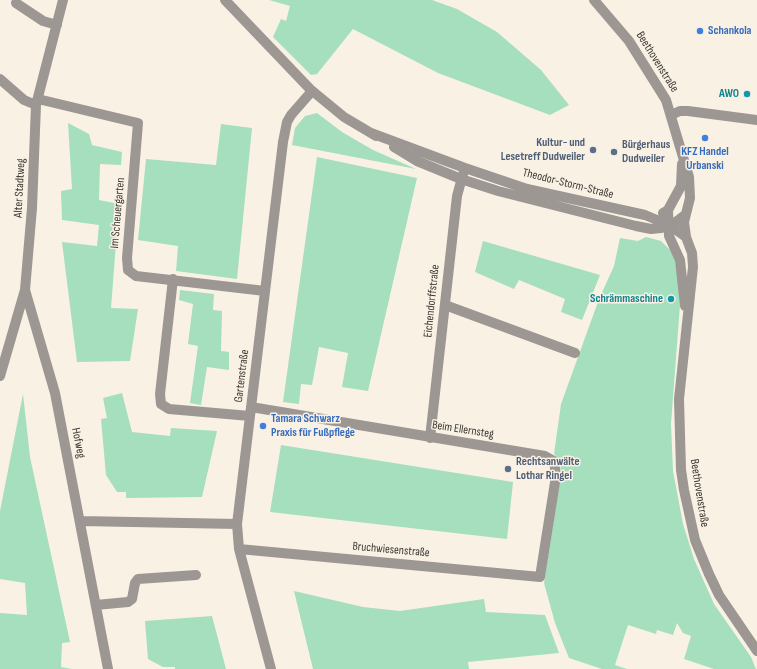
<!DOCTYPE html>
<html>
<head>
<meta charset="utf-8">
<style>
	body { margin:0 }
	canvas { display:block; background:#f9f1e4 }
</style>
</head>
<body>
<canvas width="757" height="669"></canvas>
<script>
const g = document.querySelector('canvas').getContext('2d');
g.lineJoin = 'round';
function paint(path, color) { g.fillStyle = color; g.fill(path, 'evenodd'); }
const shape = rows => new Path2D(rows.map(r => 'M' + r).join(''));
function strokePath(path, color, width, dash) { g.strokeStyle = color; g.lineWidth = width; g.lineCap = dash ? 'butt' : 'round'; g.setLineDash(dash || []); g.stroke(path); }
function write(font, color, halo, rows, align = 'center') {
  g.font = font + ' "Sofia Sans Condensed",sans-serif'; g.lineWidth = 3; g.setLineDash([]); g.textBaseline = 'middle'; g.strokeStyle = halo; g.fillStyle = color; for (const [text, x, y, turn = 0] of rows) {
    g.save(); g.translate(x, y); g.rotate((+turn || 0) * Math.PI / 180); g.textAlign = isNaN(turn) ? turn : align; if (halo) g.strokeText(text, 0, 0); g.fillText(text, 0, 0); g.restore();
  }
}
const green = shape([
	[269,0,432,0,457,9,497,32,541,70,569,105,550,115,438,73,353,29,317,74,311,75,273,37,281,19,286,21,290,6],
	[317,113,342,132,373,150,416,169,292,145,295,128,305,116],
	[68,123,89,134,92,145,122,152,121,165,100,164,99,200,119,204,111,308,138,309,130,361,77,362,62,242,97,246,99,225,62,220,61,191,72,189],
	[221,124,252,128,237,279,176,271,178,246,138,240,146,159,216,165],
	[317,157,417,178,368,391,342,387,348,353,319,347,312,385,301,384,299,404,283,402],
	[646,237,661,241,672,252,675,259,679,289,680,305,671,424,673,471,683,524,694,559,714,604,751,657,756,669,714,669,684,659,691,636,683,633,677,623,673,635,657,630,656,634,628,625,615,665,627,669,602,669,569,658,555,623,544,583,561,474,560,460,554,454,561,404,599,299,614,266,620,238,638,241],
	[483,241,600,275,582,320,561,312,565,299,519,280,514,289,475,272],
	[180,290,214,294,213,310,222,311,221,351,229,352,229,370,207,367,201,405,190,403,198,346,188,344,193,304,179,300],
	[122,393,132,432,170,436,171,428,217,431,202,497,126,498,126,492,117,492,106,475,101,419,107,418,103,398],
	[23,394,30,457,70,642,62,643,61,667,72,669,0,669,0,613,27,615,25,583,0,579,0,511],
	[281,445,513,482,507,539,270,512],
	[294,591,363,607,400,611,484,599,486,612,545,615,559,653,468,662,469,669,313,669],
	[212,616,226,669,175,669,175,667,163,667,148,659,145,621]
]);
const minor = shape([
	[225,0,310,89,344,117,376,136],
	[594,0,629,41,666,100,689,177,690,198,684,222,686,237],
	[16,3,43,21,57,25],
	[0,79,24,100,36,105],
	[38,99,138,123,127,258,128,270,136,276,265,291],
	[671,115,680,111,688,111,757,120],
	[371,133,465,168,527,189,645,215,669,225,686,237,692,253,693,267,679,399,681,470,684,490,695,540,709,574,719,595,757,651],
	[394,147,417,161,461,179,498,191,636,226,651,229,661,228,676,222,685,215],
	[668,210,669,236,680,260,685,306],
	[663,213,668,210,681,186,682,164],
	[173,279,160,394,161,404,169,409,250,416],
	[25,290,55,393,108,669],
	[445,305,575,353],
	[0,376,25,290,32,208,36,105,63,0],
	[430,438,457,196,463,174],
	[80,521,237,524],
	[239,549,540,577,556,476,554,461,545,456,251,407],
	[96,605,128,602,132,599,135,583,138,579,196,575],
	[271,669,239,549,237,524,283,142,287,122,291,115,312,91]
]);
const markers = [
	[700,31,4,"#3f7fe0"],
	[747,94,4,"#0f9aa8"],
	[705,138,4,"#3f7fe0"],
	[593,150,4,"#5c6f8a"],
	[614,152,4,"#5c6f8a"],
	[671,299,4,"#0f9aa8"],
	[263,426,4,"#3f7fe0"],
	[508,469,4,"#5c6f8a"]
];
const shopNames = [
	["Schankola",708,31],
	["KFZ Handel",705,152,"center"],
	["Urbanski",705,166,"center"],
	["Tamara Schwarz",271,419],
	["Praxis für Fußpflege",271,433]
];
const streetNames = [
	["Beethovenstraße",657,62,58],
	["Theodor-Storm-Straße",568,184,14],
	["Alter Stadtweg",20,188,-87],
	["Im Scheuergarten",118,213,-85],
	["Eichendorffstraße",432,301,-84],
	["Gartenstraße",242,376,-83],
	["Beim Ellernsteg",463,430,9],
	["Hofweg",78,443,79],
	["Beethovenstraße",699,493,81],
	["Bruchwiesenstraße",391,550,5]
];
const cultureNames = [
	["AWO",739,94],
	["Schrämmaschine",663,299]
];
const serviceNames = [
	["Kultur- und",585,143,"right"],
	["Lesetreff Dudweiler",585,157,"right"],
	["Bürgerhaus",622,145],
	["Dudweiler",622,159],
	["Rechtsanwälte",516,462],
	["Lothar Ringel",516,476]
];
paint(green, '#a6dfbd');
strokePath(minor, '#9d9794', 10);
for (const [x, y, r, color] of markers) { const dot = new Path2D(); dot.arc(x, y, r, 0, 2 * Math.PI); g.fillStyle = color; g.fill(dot); strokePath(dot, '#f9f1e4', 1.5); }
write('bold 12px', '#366cbe', '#f9f1e4', shopNames, 'left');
write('12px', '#3b3833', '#f9f1e4', streetNames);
write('bold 12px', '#0d838f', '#f9f1e4', cultureNames, 'right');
write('bold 12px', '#4e5e75', '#f9f1e4', serviceNames, 'left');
</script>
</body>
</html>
